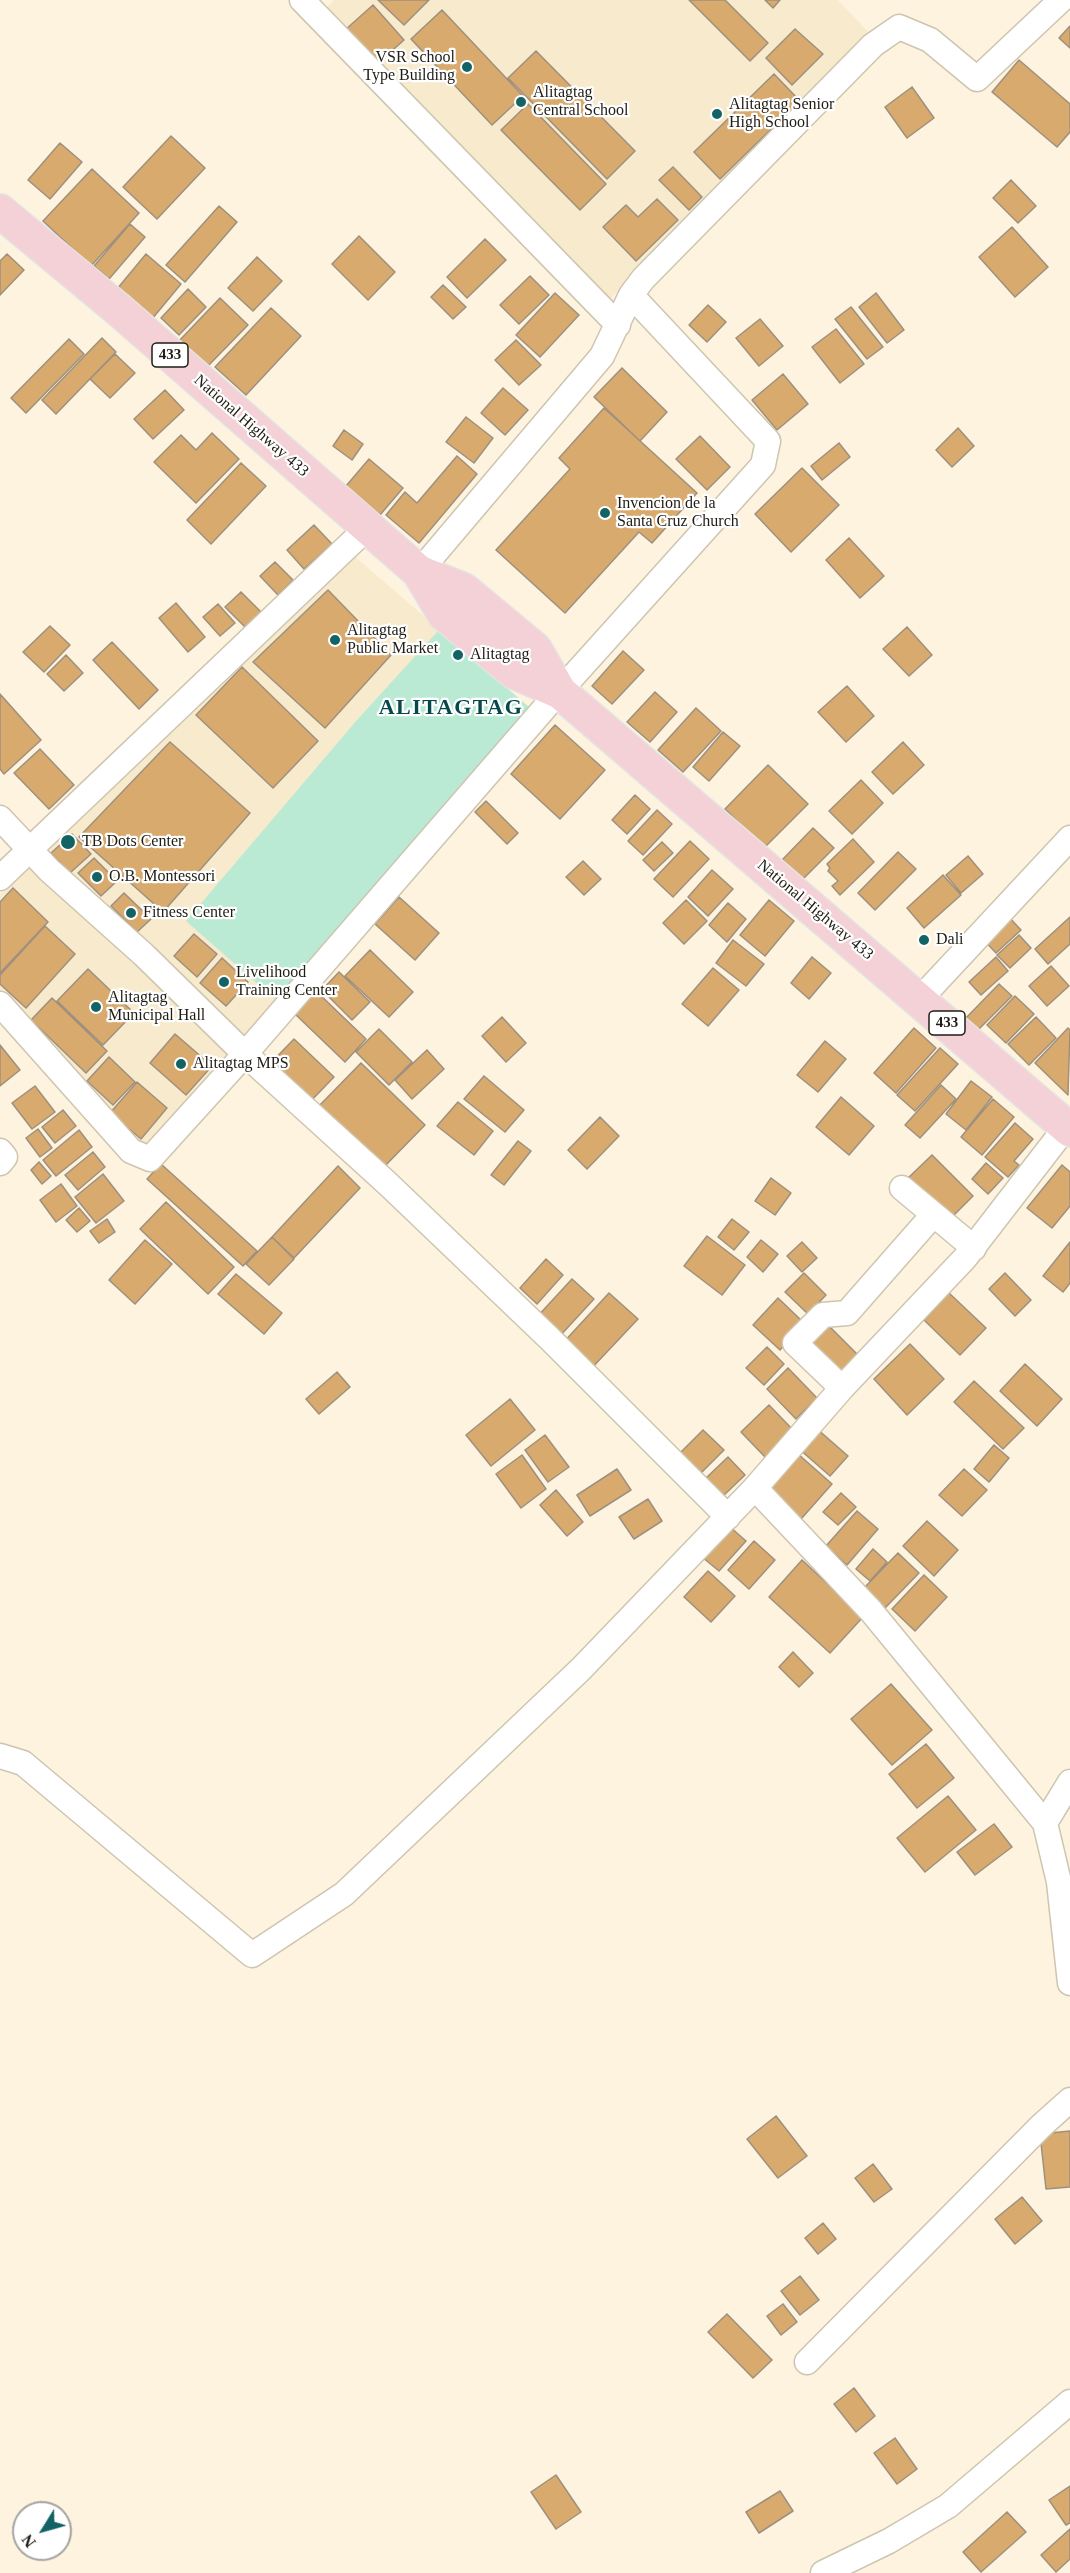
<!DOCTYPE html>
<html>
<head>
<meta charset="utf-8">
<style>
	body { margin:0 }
	#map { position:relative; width:1070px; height:2573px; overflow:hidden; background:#fdf3de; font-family:Georgia,serif }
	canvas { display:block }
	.north { position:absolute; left:12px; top:2501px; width:60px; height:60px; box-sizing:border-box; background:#fff; border:2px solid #a5a4a1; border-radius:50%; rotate:233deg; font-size:16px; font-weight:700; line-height:24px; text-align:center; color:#1f1c14 }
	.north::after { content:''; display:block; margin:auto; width:21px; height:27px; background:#136365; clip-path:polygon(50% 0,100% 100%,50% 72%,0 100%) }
</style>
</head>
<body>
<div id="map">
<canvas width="1070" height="2573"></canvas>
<div class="north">N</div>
</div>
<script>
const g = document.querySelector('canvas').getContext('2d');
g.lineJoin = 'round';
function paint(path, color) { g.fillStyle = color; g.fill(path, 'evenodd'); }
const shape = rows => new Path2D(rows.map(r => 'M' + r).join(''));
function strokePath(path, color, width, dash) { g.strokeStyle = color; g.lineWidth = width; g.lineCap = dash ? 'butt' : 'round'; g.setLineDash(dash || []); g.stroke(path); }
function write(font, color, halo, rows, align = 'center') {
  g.font = font + ' Georgia,serif'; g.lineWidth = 4.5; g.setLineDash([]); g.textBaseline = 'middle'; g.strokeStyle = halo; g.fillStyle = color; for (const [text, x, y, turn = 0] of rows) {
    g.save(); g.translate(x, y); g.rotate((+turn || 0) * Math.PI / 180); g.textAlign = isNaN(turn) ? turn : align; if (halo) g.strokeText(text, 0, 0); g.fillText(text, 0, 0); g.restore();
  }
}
const built = shape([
	[334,0,838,0,871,35,608,301,323,12],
	[353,555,529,707,156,1142,139,1145,0,994,0,894]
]);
const green = shape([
	[439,630,529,707,276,1000,186,921,357,720]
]);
const building = shape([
	[378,0,429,0,404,25,378,0],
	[689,0,725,0,768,43,750,61,689,0],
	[765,0,780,0,773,8,765,0],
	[373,5,404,40,376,65,345,30,373,5],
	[442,10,523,96,492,125,411,39,442,10],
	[1070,26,1070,48,1059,38,1070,26],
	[795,29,823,54,792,85,766,58,795,29],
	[536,51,635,151,607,179,508,78,536,51],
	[1019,60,1070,104,1070,132,1057,147,992,92,1019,60],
	[774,74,800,101,720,179,694,152,774,74],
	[912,87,934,118,907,138,885,107,912,87],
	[528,104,606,184,580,210,501,130,528,104],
	[171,136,205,168,157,219,123,187,171,136],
	[60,143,82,162,50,199,28,180,60,143],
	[673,167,702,197,689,210,659,180,673,167],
	[92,169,139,213,91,266,43,221,92,169],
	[1011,180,1036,206,1018,223,993,198,1011,180],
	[657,199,678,220,636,261,603,227,626,205,638,217,657,199],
	[219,206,237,222,185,282,166,265,219,206],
	[130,224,145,237,109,279,94,266,130,224],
	[1012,227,1048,267,1015,297,979,257,1012,227],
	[359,236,395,272,368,300,332,264,359,236],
	[485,239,506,260,467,298,447,277,485,239],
	[7,254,24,270,0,295,0,261,7,254],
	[146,254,181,284,152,319,117,289,146,254],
	[257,257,282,281,253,311,228,288,257,257],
	[530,276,549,295,519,324,500,305,530,276],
	[443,285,466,307,453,319,431,297,443,285],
	[188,289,206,307,179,335,161,318,188,289],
	[555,293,579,315,540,357,516,335,555,293],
	[876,293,904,330,887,343,859,307,876,293],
	[220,298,248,325,205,369,177,343,220,298],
	[708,305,726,322,707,342,689,325,708,305],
	[851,307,883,347,867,359,835,319,851,307],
	[271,308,301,336,246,395,215,367,271,308],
	[760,319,783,346,759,366,736,338,760,319],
	[836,329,864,364,840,383,812,347,836,329],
	[102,338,116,352,56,414,42,400,102,338],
	[69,339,84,354,26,413,11,398,69,339],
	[516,340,541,365,519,385,495,360,516,340],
	[115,354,135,373,110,398,90,379,115,354],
	[622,368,667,412,640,441,594,397,622,368],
	[783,374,808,404,777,430,752,400,783,374],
	[503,388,528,410,505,435,481,413,503,388],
	[165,390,184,410,153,439,134,419,165,390],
	[604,408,697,493,652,543,639,532,565,613,496,550,570,469,559,458,604,408],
	[466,417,493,438,474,463,446,442,466,417],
	[958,428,974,446,952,467,936,450,958,428],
	[344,430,363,444,352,460,333,446,344,430],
	[212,433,239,459,196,503,154,462,181,435,196,450,212,433],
	[700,436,730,467,707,490,676,459,700,436],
	[839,443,850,457,822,480,811,466,839,443],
	[457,456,477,474,419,543,386,515,405,492,417,503,457,456],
	[369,459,403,488,380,515,346,486,369,459],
	[241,463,266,486,211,544,187,520,241,463],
	[802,468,839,505,791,552,755,514,802,468],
	[314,525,332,544,304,569,287,550,314,525],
	[849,538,884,576,860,598,826,560,849,538],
	[275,562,293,580,278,595,260,576,275,562],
	[328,590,391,655,325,728,253,662,328,590],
	[241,592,261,612,245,627,225,607,241,592],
	[176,603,205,637,188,652,159,618,176,603],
	[218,604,235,623,220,636,203,617,218,604],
	[50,626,70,645,44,672,23,652,50,626],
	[907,627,932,655,909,676,883,649,907,627],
	[112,642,158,690,139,709,93,660,112,642],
	[623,651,644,670,612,704,592,686,623,651],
	[66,655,83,673,64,691,47,674,66,655],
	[242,667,318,741,273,788,196,715,242,667],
	[847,686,874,716,846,742,818,712,847,686],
	[655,692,677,712,650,742,627,722,655,692],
	[0,694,41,740,4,774,0,769,0,694],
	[696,708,721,731,683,772,658,750,696,708],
	[555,725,605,770,560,819,511,774,555,725],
	[723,732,740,746,709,781,693,767,723,732],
	[170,742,250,813,163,912,79,837,170,742],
	[903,742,924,765,893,794,872,772,903,742],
	[40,749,74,785,49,809,14,773,40,749],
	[768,765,808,804,764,848,725,809,768,765],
	[861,780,883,803,852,834,829,811,861,780],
	[635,795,650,809,627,834,612,820,635,795],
	[486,801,518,833,507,844,475,812,486,801],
	[657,810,672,824,643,855,628,841,657,810],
	[813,828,834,848,802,880,782,860,813,828],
	[72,834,91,854,70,873,51,853,72,834],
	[853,839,874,862,840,895,832,886,838,881,828,871,830,868,827,864,853,839],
	[690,841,709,859,673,897,654,879,690,841],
	[662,842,673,853,654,871,643,860,662,842],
	[898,852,916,869,875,910,858,893,898,852],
	[968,856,983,874,961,893,946,875,968,856],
	[94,858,117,881,101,896,78,873,94,858],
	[583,861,601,879,584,895,566,877,583,861],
	[712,870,733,889,708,916,688,897,712,870],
	[943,875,961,895,924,928,907,908,943,875],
	[13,888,48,922,0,973,0,902,13,888],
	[124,893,151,919,137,932,111,906,124,893],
	[399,897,439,933,415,960,375,924,399,897],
	[686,900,707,921,684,944,663,923,686,900],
	[769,900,794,921,765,956,740,935,769,900],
	[728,903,746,919,727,942,709,925,728,903],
	[1005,913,1021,930,996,953,980,936,1005,913],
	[1070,917,1070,944,1048,964,1035,949,1070,917],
	[45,926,75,954,26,1008,0,984,0,975,45,926],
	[194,934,217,954,197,977,174,956,194,934],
	[1019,935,1031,948,1010,968,997,955,1019,935],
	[733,940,764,964,746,986,716,963,733,940],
	[370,950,413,992,389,1017,345,976,370,950],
	[812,957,831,973,809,999,791,983,812,957],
	[996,957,1008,971,981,995,969,982,996,957],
	[222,958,248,982,226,1006,200,983,222,958],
	[1051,966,1069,986,1047,1006,1029,986,1051,966],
	[713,968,739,990,708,1026,682,1004,713,968],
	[88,969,134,1013,103,1045,57,1001,88,969],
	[339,972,370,1002,352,1020,322,990,339,972],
	[999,984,1012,996,976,1032,964,1020,999,984],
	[316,991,366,1039,345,1062,295,1014,316,991],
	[1015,996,1034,1014,1006,1043,987,1025,1015,996],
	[52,998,107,1051,86,1073,31,1020,52,998],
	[502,1017,526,1043,506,1062,482,1036,502,1017],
	[1036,1017,1056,1038,1029,1065,1008,1044,1036,1017],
	[914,1028,936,1048,896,1093,874,1073,914,1028],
	[1068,1028,1070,1030,1068,1095,1035,1063,1068,1028],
	[379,1029,412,1062,389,1085,356,1052,379,1029],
	[175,1034,212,1066,186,1095,150,1063,175,1034],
	[294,1039,334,1077,305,1107,265,1069,294,1039],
	[825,1041,846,1059,818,1092,797,1075,825,1041],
	[0,1045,20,1070,0,1086,0,1045],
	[940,1048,958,1064,915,1111,897,1095,940,1048],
	[427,1050,444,1069,412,1099,395,1080,427,1050],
	[109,1057,135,1082,113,1105,87,1081,109,1057],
	[361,1063,425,1125,380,1171,316,1109,361,1063],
	[484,1076,524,1110,505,1132,464,1099,484,1076],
	[971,1081,992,1097,966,1130,946,1114,971,1081],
	[137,1082,167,1108,141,1139,110,1113,137,1082],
	[941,1085,956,1099,920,1138,905,1125,941,1085],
	[35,1086,55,1112,32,1129,12,1103,35,1086],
	[841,1097,874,1126,849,1155,816,1127,841,1097],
	[993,1099,1014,1117,982,1155,961,1137,993,1099],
	[458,1102,493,1131,474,1155,437,1126,458,1102],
	[63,1110,76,1126,55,1143,42,1127,63,1110],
	[600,1117,619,1136,587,1169,568,1150,600,1117],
	[1015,1123,1033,1139,1014,1161,1019,1165,1008,1177,985,1157,1015,1123],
	[38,1129,52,1148,40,1157,26,1138,38,1129],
	[79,1130,92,1147,56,1176,43,1160,79,1130],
	[518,1141,531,1151,504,1185,491,1175,518,1141],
	[93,1152,105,1167,78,1190,65,1175,93,1152],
	[932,1155,973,1196,947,1222,906,1180,932,1155],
	[39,1162,51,1176,42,1184,31,1170,39,1162],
	[986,1163,1003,1178,988,1194,972,1179,986,1163],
	[161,1164,257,1251,243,1266,147,1179,161,1164],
	[1062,1165,1070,1172,1070,1206,1052,1228,1027,1208,1062,1165],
	[338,1166,360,1188,294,1258,272,1237,338,1166],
	[103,1174,124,1201,96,1223,75,1197,103,1174],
	[771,1178,791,1193,775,1215,755,1201,771,1178],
	[61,1184,77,1206,56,1222,40,1200,61,1184],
	[166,1202,234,1267,208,1294,140,1229,166,1202],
	[79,1208,90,1221,77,1232,66,1220,79,1208],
	[107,1219,115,1232,99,1243,90,1231,107,1219],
	[732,1219,749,1232,734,1250,718,1237,732,1219],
	[707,1236,745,1265,722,1295,684,1266,707,1236],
	[272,1237,294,1259,269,1285,246,1264,272,1237],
	[145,1240,172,1264,135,1304,109,1280,145,1240],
	[761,1240,778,1254,763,1272,747,1257,761,1240],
	[802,1242,817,1258,802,1272,787,1256,802,1242],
	[1070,1242,1070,1283,1063,1292,1043,1276,1070,1242],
	[546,1259,563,1275,537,1304,520,1288,546,1259],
	[804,1273,826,1295,808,1314,785,1292,804,1273],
	[1005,1273,1031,1300,1015,1316,989,1289,1005,1273],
	[236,1274,282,1313,264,1334,218,1294,236,1274],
	[572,1279,594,1299,558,1338,536,1318,572,1279],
	[609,1293,638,1319,589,1371,561,1345,609,1293],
	[949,1293,986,1328,960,1355,924,1320,949,1293],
	[778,1298,804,1323,780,1350,753,1325,778,1298],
	[828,1325,861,1358,842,1377,809,1344,828,1325],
	[910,1344,944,1379,907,1415,874,1379,910,1344],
	[767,1347,784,1364,764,1385,746,1368,767,1347],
	[1025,1364,1062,1399,1037,1426,1000,1391,1025,1364],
	[788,1368,817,1398,796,1419,767,1389,788,1368],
	[337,1372,350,1387,319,1414,306,1399,337,1372],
	[974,1381,1024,1428,1003,1449,954,1402,974,1381],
	[510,1399,535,1430,491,1466,466,1435,510,1399],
	[769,1405,794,1431,766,1458,741,1432,769,1405],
	[816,1428,848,1456,830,1476,798,1448,816,1428],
	[703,1430,724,1450,700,1474,679,1454,703,1430],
	[545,1435,569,1467,548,1482,525,1450,545,1435],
	[994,1445,1009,1458,989,1482,974,1469,994,1445],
	[798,1454,832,1484,801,1519,767,1489,798,1454],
	[522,1455,546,1489,521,1508,496,1474,522,1455],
	[728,1457,745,1475,722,1497,705,1479,728,1457],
	[617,1469,631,1490,590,1516,577,1495,617,1469],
	[964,1469,987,1490,962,1516,939,1495,964,1469],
	[556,1490,583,1522,567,1536,540,1505,556,1490],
	[841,1493,856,1507,838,1525,823,1512,841,1493],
	[648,1499,662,1521,634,1539,619,1517,648,1499],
	[857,1511,878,1529,847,1565,826,1546,857,1511],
	[927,1521,958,1550,934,1576,903,1546,927,1521],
	[729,1526,746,1541,719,1571,702,1557,729,1526],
	[754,1541,775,1560,749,1589,728,1570,754,1541],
	[873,1549,887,1562,870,1581,856,1569,873,1549],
	[898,1553,919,1573,885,1608,864,1588,898,1553],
	[802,1560,863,1617,830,1653,769,1597,802,1560],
	[708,1571,735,1596,711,1622,684,1597,708,1571],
	[924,1575,947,1597,915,1631,892,1609,924,1575],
	[793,1652,813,1673,799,1687,779,1667,793,1652],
	[891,1684,932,1730,892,1765,851,1719,891,1684],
	[926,1744,954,1778,917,1808,889,1774,926,1744],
	[948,1796,976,1830,925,1872,897,1838,948,1796],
	[994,1824,1012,1847,975,1875,957,1852,994,1824],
	[776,2116,807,2156,778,2178,747,2139,776,2116],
	[1070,2131,1070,2187,1046,2189,1040,2134,1070,2131],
	[873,2164,892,2189,874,2202,855,2178,873,2164],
	[1022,2197,1042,2221,1015,2244,995,2219,1022,2197],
	[823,2223,836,2239,818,2254,805,2238,823,2223],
	[800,2276,819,2300,800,2315,781,2291,800,2276],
	[783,2304,797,2322,781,2335,767,2316,783,2304],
	[727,2314,772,2360,753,2378,708,2332,727,2314],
	[854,2388,875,2416,856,2432,834,2404,854,2388],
	[895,2438,917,2469,897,2484,874,2453,895,2438],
	[556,2475,581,2512,556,2529,531,2492,556,2475],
	[1070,2486,1070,2523,1066,2525,1049,2500,1070,2486],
	[780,2491,793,2511,759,2533,746,2512,780,2491],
	[1007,2512,1026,2532,981,2572,963,2552,1007,2512],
	[1070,2529,1070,2559,1056,2572,1041,2555,1070,2529]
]);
const minor = shape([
	[302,0,618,325],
	[419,572,602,356,631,295,643,279,873,45,899,27,930,40,977,79,1061,0],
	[0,818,49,870,144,955,245,1054,388,1184,549,1338,728,1517],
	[0,878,367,528],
	[920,999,1070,838],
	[0,1004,131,1151,150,1159,245,1054,549,703,763,465,768,441,631,295],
	[0,1151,5,1157,0,1163],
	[902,1188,974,1248],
	[842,1388,795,1343,823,1315,847,1313,933,1215],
	[755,1488,871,1611,1045,1823,1059,1882,1070,1983],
	[0,1756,23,1763,252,1955,344,1894,581,1669,755,1488,842,1388,965,1258,1066,1127],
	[1045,1823,1070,1782],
	[807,2362,1041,2126,1070,2100],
	[823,2573,889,2541,948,2506,1070,2402]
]);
const primary = shape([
	[0,211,119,310,419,572,464,590,535,649,560,692],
	[419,572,444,614,514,672,560,692,1070,1130]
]);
const markers = [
	[467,67,6,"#136365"],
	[521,102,6,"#136365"],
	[717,114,6,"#136365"],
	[605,513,6,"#136365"],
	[335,640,6,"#136365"],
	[458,655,6,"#136365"],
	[68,842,8,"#136365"],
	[97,877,6,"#136365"],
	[131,913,6,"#136365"],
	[924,940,6,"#136365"],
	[224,982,6,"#136365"],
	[96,1007,6,"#136365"],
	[181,1064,6,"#136365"]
];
const shields = [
	[170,355,36],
	[947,1023,36]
];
const shieldNames = [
	["433",170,355],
	["433",947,1023]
];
const poiNames = [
	["VSR School",455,58,"right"],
	["Type Building",455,76,"right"],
	["Alitagtag",533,93],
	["Central School",533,111],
	["Alitagtag Senior",729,105],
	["High School",729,123],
	["Invencion de la",617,504],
	["Santa Cruz Church",617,522],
	["Alitagtag",347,631],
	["Public Market",347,649],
	["Alitagtag",470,655],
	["TB Dots Center",82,842],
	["O.B. Montessori",109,877],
	["Fitness Center",143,913],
	["Dali",936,940],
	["Livelihood",236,973],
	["Training Center",236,991],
	["Alitagtag",108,998],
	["Municipal Hall",108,1016],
	["Alitagtag MPS",193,1064]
];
const streetNames = [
	["National Highway 433",251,426,41],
	["National Highway 433",815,910,40]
];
const districtNames = [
	["ALITAGTAG",451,708]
];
paint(built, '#f7eacd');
paint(green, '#baead3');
paint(building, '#d9aa6d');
strokePath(building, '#9e907f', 1.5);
strokePath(minor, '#cec5b0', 27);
strokePath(primary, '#e4e4e3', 36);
strokePath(minor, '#fff', 24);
strokePath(primary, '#f4d0d7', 33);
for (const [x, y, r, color] of markers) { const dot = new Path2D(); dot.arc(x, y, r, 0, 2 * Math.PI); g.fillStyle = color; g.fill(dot); strokePath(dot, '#fff', 2); }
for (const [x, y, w] of shields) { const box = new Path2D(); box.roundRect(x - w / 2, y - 12, w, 24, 4.5); g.fillStyle = '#fff'; g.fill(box); strokePath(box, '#1f1c14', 1.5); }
write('bold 15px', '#1f1c14', null, shieldNames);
write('16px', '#1f1c14', '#fff', poiNames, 'left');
write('16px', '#1f1c14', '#fff', streetNames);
g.letterSpacing = '1.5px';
write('bold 22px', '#07494b', '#fff', districtNames);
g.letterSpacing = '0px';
</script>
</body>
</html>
